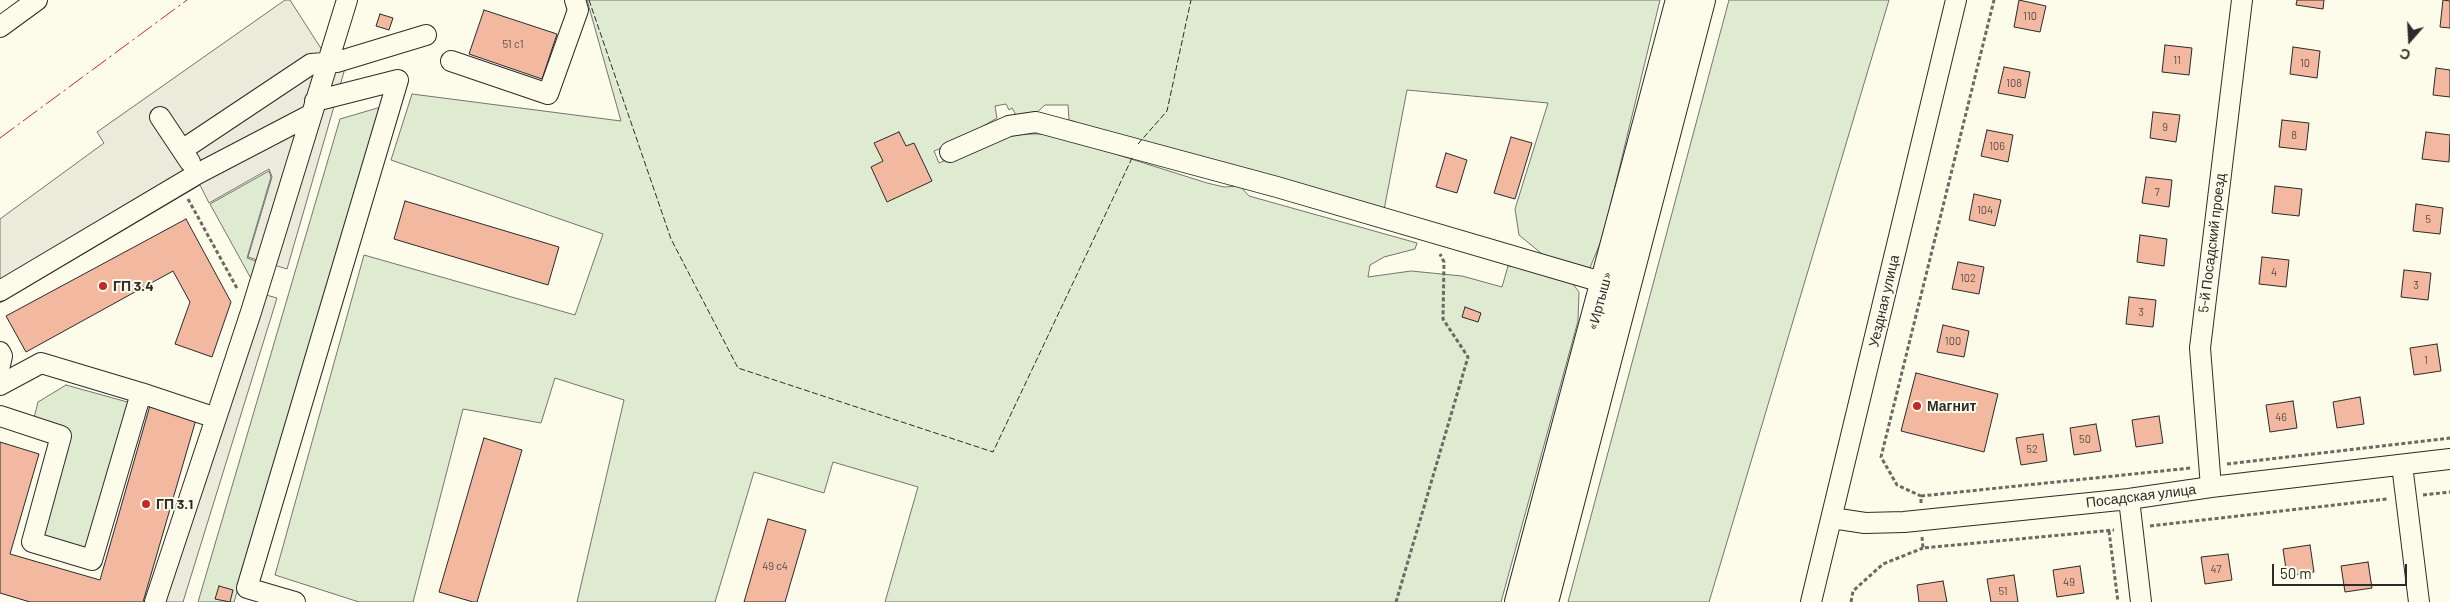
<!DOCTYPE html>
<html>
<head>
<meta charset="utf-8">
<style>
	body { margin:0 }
	#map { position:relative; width:2450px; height:602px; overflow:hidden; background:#fdfbea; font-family:Barlow,sans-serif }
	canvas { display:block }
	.north { position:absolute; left:2385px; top:15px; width:50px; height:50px; -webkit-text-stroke:4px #fdfbea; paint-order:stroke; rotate:199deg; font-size:14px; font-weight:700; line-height:20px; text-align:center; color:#2b2b2b }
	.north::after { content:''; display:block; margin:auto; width:18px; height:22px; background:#2b2b2b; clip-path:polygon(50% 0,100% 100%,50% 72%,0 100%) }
	.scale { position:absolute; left:2272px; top:564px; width:135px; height:22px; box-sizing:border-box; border:2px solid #2b2b2b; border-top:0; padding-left:6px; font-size:15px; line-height:18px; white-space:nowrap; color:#2b2b2b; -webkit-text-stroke:4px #fdfbea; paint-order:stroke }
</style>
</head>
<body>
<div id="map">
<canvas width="2450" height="602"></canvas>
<div class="north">С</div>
<div class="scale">50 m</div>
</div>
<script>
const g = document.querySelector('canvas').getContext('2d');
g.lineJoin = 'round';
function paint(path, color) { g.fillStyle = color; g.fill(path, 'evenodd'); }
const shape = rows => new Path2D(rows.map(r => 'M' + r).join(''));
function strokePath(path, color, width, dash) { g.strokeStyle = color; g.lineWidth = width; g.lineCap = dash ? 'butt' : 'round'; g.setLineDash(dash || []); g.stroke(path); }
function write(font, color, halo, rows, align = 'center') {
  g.font = font + ' Barlow,sans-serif'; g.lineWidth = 4; g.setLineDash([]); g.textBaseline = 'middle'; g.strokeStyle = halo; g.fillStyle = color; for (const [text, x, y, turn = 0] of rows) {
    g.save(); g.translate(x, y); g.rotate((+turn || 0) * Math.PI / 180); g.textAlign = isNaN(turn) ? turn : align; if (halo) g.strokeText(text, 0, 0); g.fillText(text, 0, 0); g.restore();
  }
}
const green = shape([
	[587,0,1660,0,1603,236,1587,275,1553,263,1519,235,1515,209,1548,103,1407,90,1384,210,1078,127,1076,122,1069,120,1068,105,1045,105,1034,115,1016,115,1012,108,1009,110,1006,104,995,106,997,118,954,143,934,151,939,163,993,140,1021,134,1052,134,1207,183,1224,187,1240,186,1249,196,1417,243,1415,249,1384,257,1370,265,1368,277,1411,271,1462,276,1502,287,1508,266,1530,268,1569,279,1579,292,1578,321,1501,602,885,602,918,487,833,462,824,493,754,472,715,602,577,602,624,400,555,378,541,423,463,409,413,602,359,602,275,575,364,255,575,315,603,234,391,160,412,94,621,121,587,0],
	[1729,0,1889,0,1709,602,1568,602,1729,0],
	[381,107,234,602,198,602,340,119,381,107],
	[269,171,271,177,247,258,261,263,254,284,210,204,269,171],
	[66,385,131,403,87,553,43,539,70,432,34,418,38,402,66,385]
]);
const parking = shape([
	[285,0,290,0,322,50,348,58,287,269,248,257,272,177,269,169,209,203,200,185,0,303,0,219,104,143,97,132,285,0],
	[248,290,277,298,183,602,148,602,248,290]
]);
const building = shape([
	[2019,0,2046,6,2040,32,2014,27,2019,0],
	[2297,0,2324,0,2323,9,2296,5,2297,0],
	[2443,0,2450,1,2450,28,2440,27,2443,0],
	[484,10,557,34,542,79,469,54,484,10],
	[380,14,393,18,389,30,376,26,380,14],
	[2165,45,2192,48,2189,75,2162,72,2165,45],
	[2293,47,2320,51,2317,78,2290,74,2293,47],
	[2004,67,2030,72,2025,98,1998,93,2004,67],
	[2436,68,2450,70,2450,97,2433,95,2436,68],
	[2153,112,2180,115,2176,142,2150,138,2153,112],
	[2282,120,2309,123,2306,150,2279,147,2282,120],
	[1987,130,2013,135,2008,162,1981,156,1987,130],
	[899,132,906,146,914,143,932,181,887,202,871,167,883,161,874,143,899,132],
	[2426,132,2450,135,2449,162,2422,159,2426,132],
	[1511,137,1532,143,1515,199,1494,193,1511,137],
	[1446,153,1467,160,1457,193,1436,187,1446,153],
	[2146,177,2172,180,2169,207,2142,203,2146,177],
	[2275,186,2302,189,2299,216,2272,213,2275,186],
	[1974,194,2001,200,1995,226,1969,220,1974,194],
	[405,201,559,247,548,285,394,239,405,201],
	[2416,204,2443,208,2440,234,2413,231,2416,204],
	[186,219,231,302,212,357,175,344,190,302,173,271,26,352,6,316,186,219],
	[2140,235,2167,239,2164,266,2137,262,2140,235],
	[2262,257,2289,260,2286,287,2259,284,2262,257],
	[1958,262,1984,267,1979,294,1952,289,1958,262],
	[2404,270,2431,273,2428,300,2401,297,2404,270],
	[2129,297,2156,300,2153,327,2126,324,2129,297],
	[1465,307,1481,313,1478,322,1462,317,1465,307],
	[1943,325,1969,331,1964,357,1937,352,1943,325],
	[2437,344,2441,371,2414,375,2410,348,2437,344],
	[1916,373,1998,394,1984,452,1901,431,1916,373],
	[2360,397,2364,424,2337,428,2333,402,2360,397],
	[2293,401,2297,428,2270,432,2266,405,2293,401],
	[151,402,197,416,143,602,30,602,0,593,0,442,39,454,10,554,100,580,151,402],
	[2159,416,2163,443,2136,447,2132,420,2159,416],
	[2096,424,2101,451,2074,455,2070,428,2096,424],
	[2043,434,2047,461,2021,465,2016,438,2043,434],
	[484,438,522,450,477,602,473,602,439,592,484,438],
	[768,519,806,530,785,602,744,602,768,519],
	[2310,545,2314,572,2287,576,2283,549,2310,545],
	[2228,554,2232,580,2205,584,2201,557,2228,554],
	[2368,562,2372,588,2345,592,2341,566,2368,562],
	[2080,566,2084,593,2057,597,2053,570,2080,566],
	[2014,575,2018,602,1991,602,1987,579,2014,575],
	[1943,581,1947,602,1919,602,1917,585,1943,581],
	[219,586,233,590,230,602,215,599,219,586]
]);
const path = shape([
	[188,199,238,290],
	[2227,464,2450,438],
	[2423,495,2450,492],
	[1921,496,2191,468],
	[1921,503,1921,496,1897,485,1881,457,1994,0],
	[2150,526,2387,499],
	[2109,531,2118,602],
	[1922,537,1923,548,2114,530],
	[1396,602,1468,357,1443,319,1444,262,1440,254],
	[1851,602,1853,591,1883,564,1923,548]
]);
const minor = shape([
	[0,27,37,0],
	[451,61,548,94,578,10,575,0],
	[160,117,190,162],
	[182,150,311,64,337,62,426,35],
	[950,152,1009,126,1036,122,1277,187,1605,283],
	[0,291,197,174,310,115],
	[0,352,2,356,0,365],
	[0,385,41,363,141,393],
	[0,416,61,436,32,542,92,560,141,393,216,418,155,602],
	[216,418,251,312,347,0],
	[2402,465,2419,602],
	[2211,487,2200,348,2242,0],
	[2129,499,2141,602],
	[1832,518,1865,523,1904,522,2129,499,2211,487,2450,459],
	[295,602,247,588,398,80,315,101],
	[1811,602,1956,0]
]);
const highway = shape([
	[1519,602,1680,0],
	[1544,602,1701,0]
]);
const fence = shape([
	[589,0,671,239,738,368,993,452,1133,156],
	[1138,144,1167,111,1191,0]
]);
const power = shape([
	[0,138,187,0]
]);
const markers = [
	[103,286,5,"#c62828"],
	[1917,406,5,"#c62828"],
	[146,504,5,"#c62828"]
];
const numberNames = [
	["110",2030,16],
	["51 c1",513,44],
	["11",2177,60],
	["10",2305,63],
	["108",2014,83],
	["9",2165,127],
	["8",2294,135],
	["106",1997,146],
	["7",2157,192],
	["104",1985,210],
	["5",2428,219],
	["4",2274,272],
	["102",1968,278],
	["3",2416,285],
	["3",2141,312],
	["100",1953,341],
	["1",2426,360],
	["46",2281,417],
	["50",2085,439],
	["52",2032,449],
	["49 с4",775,566],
	["47",2216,569],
	["49",2069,582],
	["51",2003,591]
];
const streetNames = [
	["5-й Посадский проезд",2212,243,-83],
	["«Иртыш»",1600,301,-75],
	["Уездная улица",1884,301,-77],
	["Посадская улица",2141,496,-7]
];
const poiNames = [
	["ГП 3.4",113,286],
	["Магнит",1927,406],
	["ГП 3.1",156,504]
];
paint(green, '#deebd1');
strokePath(green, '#74746e', 1);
paint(parking, '#eceadb');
strokePath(parking, '#74746e', 1);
paint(building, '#f2b8a0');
strokePath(building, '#2b2b2b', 1);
strokePath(minor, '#2b2b2b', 22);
strokePath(highway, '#2b2b2b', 30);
strokePath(path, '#6a6964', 3, [4, 2.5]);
strokePath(minor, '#fdfbea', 20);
strokePath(highway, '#fdfbea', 28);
strokePath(fence, '#2b2b2b', 1, [6, 2.5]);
strokePath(power, '#c62828', 1, [18, 4, 2.5, 4]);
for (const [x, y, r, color] of markers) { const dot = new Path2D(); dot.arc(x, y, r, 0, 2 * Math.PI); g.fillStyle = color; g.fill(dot); strokePath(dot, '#fdfbea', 2); }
write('11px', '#5d4e48', null, numberNames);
write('14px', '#2b2b2b', '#fdfbea', streetNames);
write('bold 14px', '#2b2b2b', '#fdfbea', poiNames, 'left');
</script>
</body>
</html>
